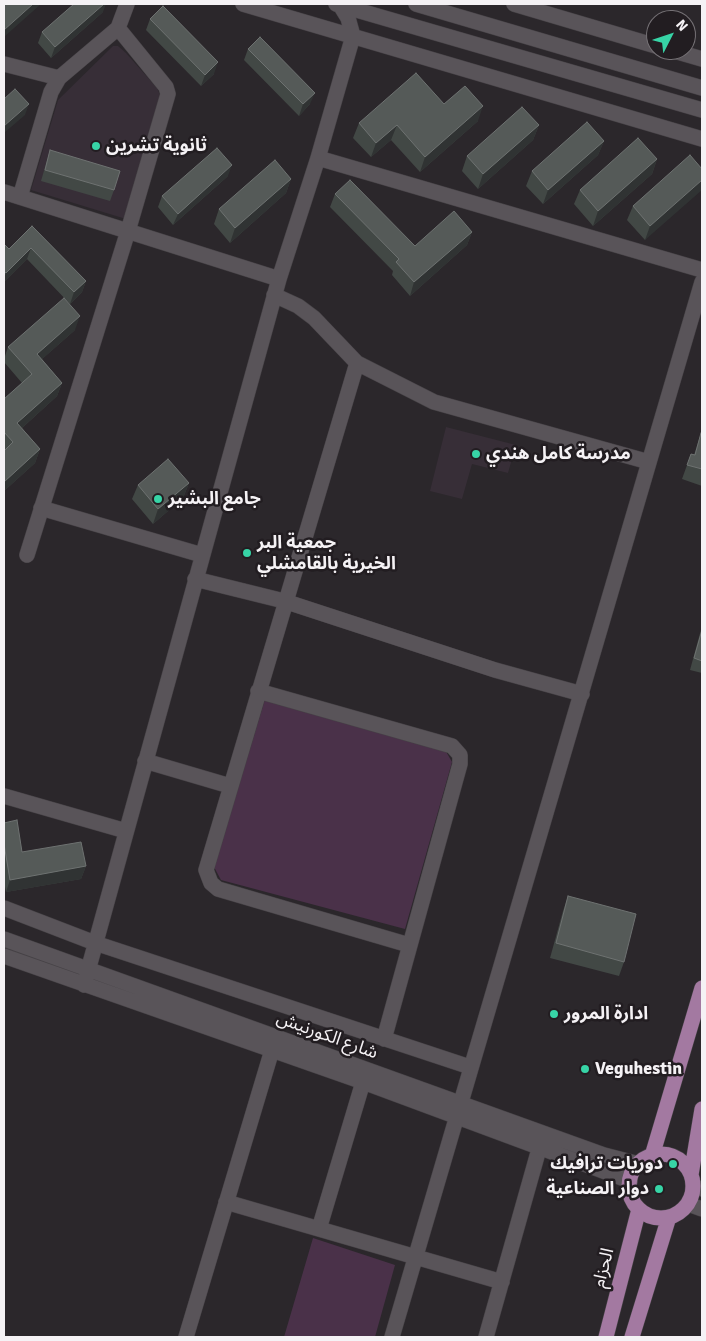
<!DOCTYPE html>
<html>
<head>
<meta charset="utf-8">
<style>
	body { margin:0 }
	#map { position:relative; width:706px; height:1341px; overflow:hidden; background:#2b272b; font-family:Signika,sans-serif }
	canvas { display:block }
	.frame { position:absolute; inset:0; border:5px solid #f5f2f5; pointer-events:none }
	.north { position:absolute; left:646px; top:10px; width:50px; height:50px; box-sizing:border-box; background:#221d21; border:1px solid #767276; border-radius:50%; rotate:49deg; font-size:14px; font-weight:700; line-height:20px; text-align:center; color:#f5f2f5 }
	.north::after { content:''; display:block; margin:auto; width:18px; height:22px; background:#37d4a6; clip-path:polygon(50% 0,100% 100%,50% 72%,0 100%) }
</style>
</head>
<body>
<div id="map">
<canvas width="706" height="1341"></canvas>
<div class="frame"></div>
<div class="north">N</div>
</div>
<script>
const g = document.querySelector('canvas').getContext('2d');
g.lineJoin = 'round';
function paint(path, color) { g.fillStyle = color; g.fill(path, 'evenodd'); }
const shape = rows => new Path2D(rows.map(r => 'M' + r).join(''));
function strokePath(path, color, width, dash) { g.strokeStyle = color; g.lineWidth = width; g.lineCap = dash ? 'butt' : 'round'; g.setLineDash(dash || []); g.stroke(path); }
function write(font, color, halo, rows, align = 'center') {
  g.font = font + ' Signika,"Noto Sans Arabic",sans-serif'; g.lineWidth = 5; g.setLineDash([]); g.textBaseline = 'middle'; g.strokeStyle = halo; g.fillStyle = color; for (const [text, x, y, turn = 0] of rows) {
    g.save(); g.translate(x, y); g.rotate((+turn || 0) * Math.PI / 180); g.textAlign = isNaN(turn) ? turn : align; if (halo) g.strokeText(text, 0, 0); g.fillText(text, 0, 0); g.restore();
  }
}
const built = shape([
	[113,46,118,46,126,53,157,88,161,97,126,219,31,190,58,100],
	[446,427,516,445,508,473,472,464,462,499,430,491]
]);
const green = shape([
	[266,696,444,748,452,762,405,929,221,880,214,867],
	[313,1238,395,1265,375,1337,284,1337]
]);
const minor = shape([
	[243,4,702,139],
	[336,4,702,110],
	[416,4,702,88],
	[514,4,656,46],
	[671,50,702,59],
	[4,64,59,78],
	[318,158,702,270],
	[4,192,279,279],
	[20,197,51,92,59,78,118,28],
	[274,295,298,306,314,318,357,363,434,402,649,462],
	[357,363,206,870,211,883,218,889,409,945],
	[41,508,202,555],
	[27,555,128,231,168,94,166,87,118,28,127,4],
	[195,579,284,601,495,670,582,694],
	[258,691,452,746,460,755,460,764,384,1039],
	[145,761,230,786],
	[4,796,126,831],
	[4,908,95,943,470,1067],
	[4,939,604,1155,639,1164],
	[4,956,363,1082,630,1181],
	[84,985,279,279,318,158,353,36,348,18,340,5],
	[693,1186,702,1189],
	[226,1202,502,1282],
	[688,1204,702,1209],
	[319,1229,363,1082],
	[186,1337,272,1050],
	[392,1337,702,282],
	[486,1337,539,1149]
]);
const major = shape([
	'629 1186a32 32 0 1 1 64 0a32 32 0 1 1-64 0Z',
	[652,1156,702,988],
	[691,1175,702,1109],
	[606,1337,639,1209],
	[632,1337,669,1217]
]);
const wall = shape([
	[103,12,51,58,38,43,42,32],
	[150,19,214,74,201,86,146,30],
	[248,49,310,104,299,116,244,60],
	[444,104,478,121,420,172,391,140,371,157,353,138,359,123],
	[539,125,533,140,478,189,462,171,467,156],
	[604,141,598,155,543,204,526,186,532,171],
	[50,150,114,190,110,201,41,181],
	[657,159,652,174,593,226,574,204,580,190],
	[702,169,645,240,627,220,633,206],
	[228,176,173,225,158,207,162,196],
	[291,179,286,193,230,243,214,224,219,209],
	[335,194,415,246,472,232,467,245,410,296,392,275,393,271,330,207],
	[32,226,86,281,82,292,70,304,27,259,4,282,4,244,9,249],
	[75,330,42,359,62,383,57,396,22,428,40,449,35,463,4,491,4,399,22,383,4,362,4,359,8,347],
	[701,433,702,433,702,486,682,479,691,454,694,455],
	[189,483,183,498,153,524,132,499,138,485],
	[702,626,702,673,690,670],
	[4,823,22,852,86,866,81,879,6,892,4,881],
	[568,896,624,962,619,976,550,958,563,911]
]);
const shadedWall = shape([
	[33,4,41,4,4,37,4,30],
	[104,4,106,4,103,12,51,58,55,47],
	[218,62,214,74,201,86,205,75],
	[315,93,310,104,299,116,303,104],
	[29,104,25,115,4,133,4,126],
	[483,106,478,121,420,172,425,157],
	[397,125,391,140,371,157,376,143],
	[539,125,533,140,478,189,483,174],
	[604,141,598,155,543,204,548,190],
	[657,159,652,174,593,226,598,211],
	[232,165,228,176,173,225,178,214],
	[291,179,286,193,230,243,235,228],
	[702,180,702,190,645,240,650,226],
	[472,232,467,245,410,296,414,282],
	[31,248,27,259,4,282,4,278,6,273],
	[86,281,82,292,70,304,74,292],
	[80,316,75,330,32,368,37,354],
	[62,383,57,396,12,437,17,423],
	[40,449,35,463,4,491,4,482],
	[189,483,183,498,153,524,158,509],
	[86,866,81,879,6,892,10,880]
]);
const building = shape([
	[4,4,33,4,4,30,4,4],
	[74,4,104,4,55,47,42,32,74,4],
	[163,6,218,62,205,75,150,19,163,6],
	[260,37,315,93,303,104,248,49,260,37],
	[416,73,444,104,465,86,483,106,425,157,397,125,376,143,359,123,416,73],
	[15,89,29,104,4,126,4,99,15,89],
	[522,107,539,125,483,174,467,156,522,107],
	[587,122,604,141,548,190,532,171,587,122],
	[638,138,657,159,598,211,580,190,638,138],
	[217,148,232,165,178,214,162,196,217,148],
	[50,150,120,171,114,190,45,170,50,150],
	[690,155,702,169,702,180,650,226,633,206,690,155],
	[275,160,291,179,235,228,219,209,275,160],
	[350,180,415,246,454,211,472,232,414,282,396,262,399,259,335,194,350,180],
	[32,226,86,281,74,292,31,248,6,273,4,271,4,244,9,249,32,226],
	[64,298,80,316,37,354,62,383,17,423,40,449,4,482,4,451,13,442,4,432,4,399,32,374,8,347,64,298],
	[701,433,702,433,702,469,687,465,691,454,695,455,701,433],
	[168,459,189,483,158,509,138,485,168,459],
	[702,630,702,661,694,658,702,630],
	[17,820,22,852,81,842,86,866,10,880,4,844,4,823,17,820],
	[568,896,636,914,624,962,556,943,568,896]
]);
const markers = [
	[96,146,5,"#37d4a6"],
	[476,454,5,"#37d4a6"],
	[158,499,5,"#37d4a6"],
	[247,553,5,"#37d4a6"],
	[554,1014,5,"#37d4a6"],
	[585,1069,5,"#37d4a6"],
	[673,1164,5,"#37d4a6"],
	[659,1189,5,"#37d4a6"]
];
const poiNames = [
	["ثانوية تشرين",106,146],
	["مدرسة كامل هندي",486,454],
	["جامع البشير",168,499],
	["جمعية البر",257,543],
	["الخيرية بالقامشلي",257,564],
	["ادارة المرور",564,1014],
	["Veguhestin",595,1069],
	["دوريات ترافيك",663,1164,"right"],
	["دوار الصناعية",649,1189,"right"]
];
const streetNames = [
	["شارع الكورنيش",327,1036,20],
	["الحزام",604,1268,-76]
];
paint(built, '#372e37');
paint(green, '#4a3149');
strokePath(minor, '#464246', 16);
strokePath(major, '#464246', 16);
strokePath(minor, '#595459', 15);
strokePath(major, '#a379a1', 15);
paint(wall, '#424845');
paint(shadedWall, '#303333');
paint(building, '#555a58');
strokePath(building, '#6e7271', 1);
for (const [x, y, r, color] of markers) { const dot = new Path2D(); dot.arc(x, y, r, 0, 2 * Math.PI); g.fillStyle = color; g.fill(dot); strokePath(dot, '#221d21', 2); }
write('bold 18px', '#f5f2f5', '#221d21', poiNames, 'left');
write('18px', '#f5f2f5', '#221d21', streetNames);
</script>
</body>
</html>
